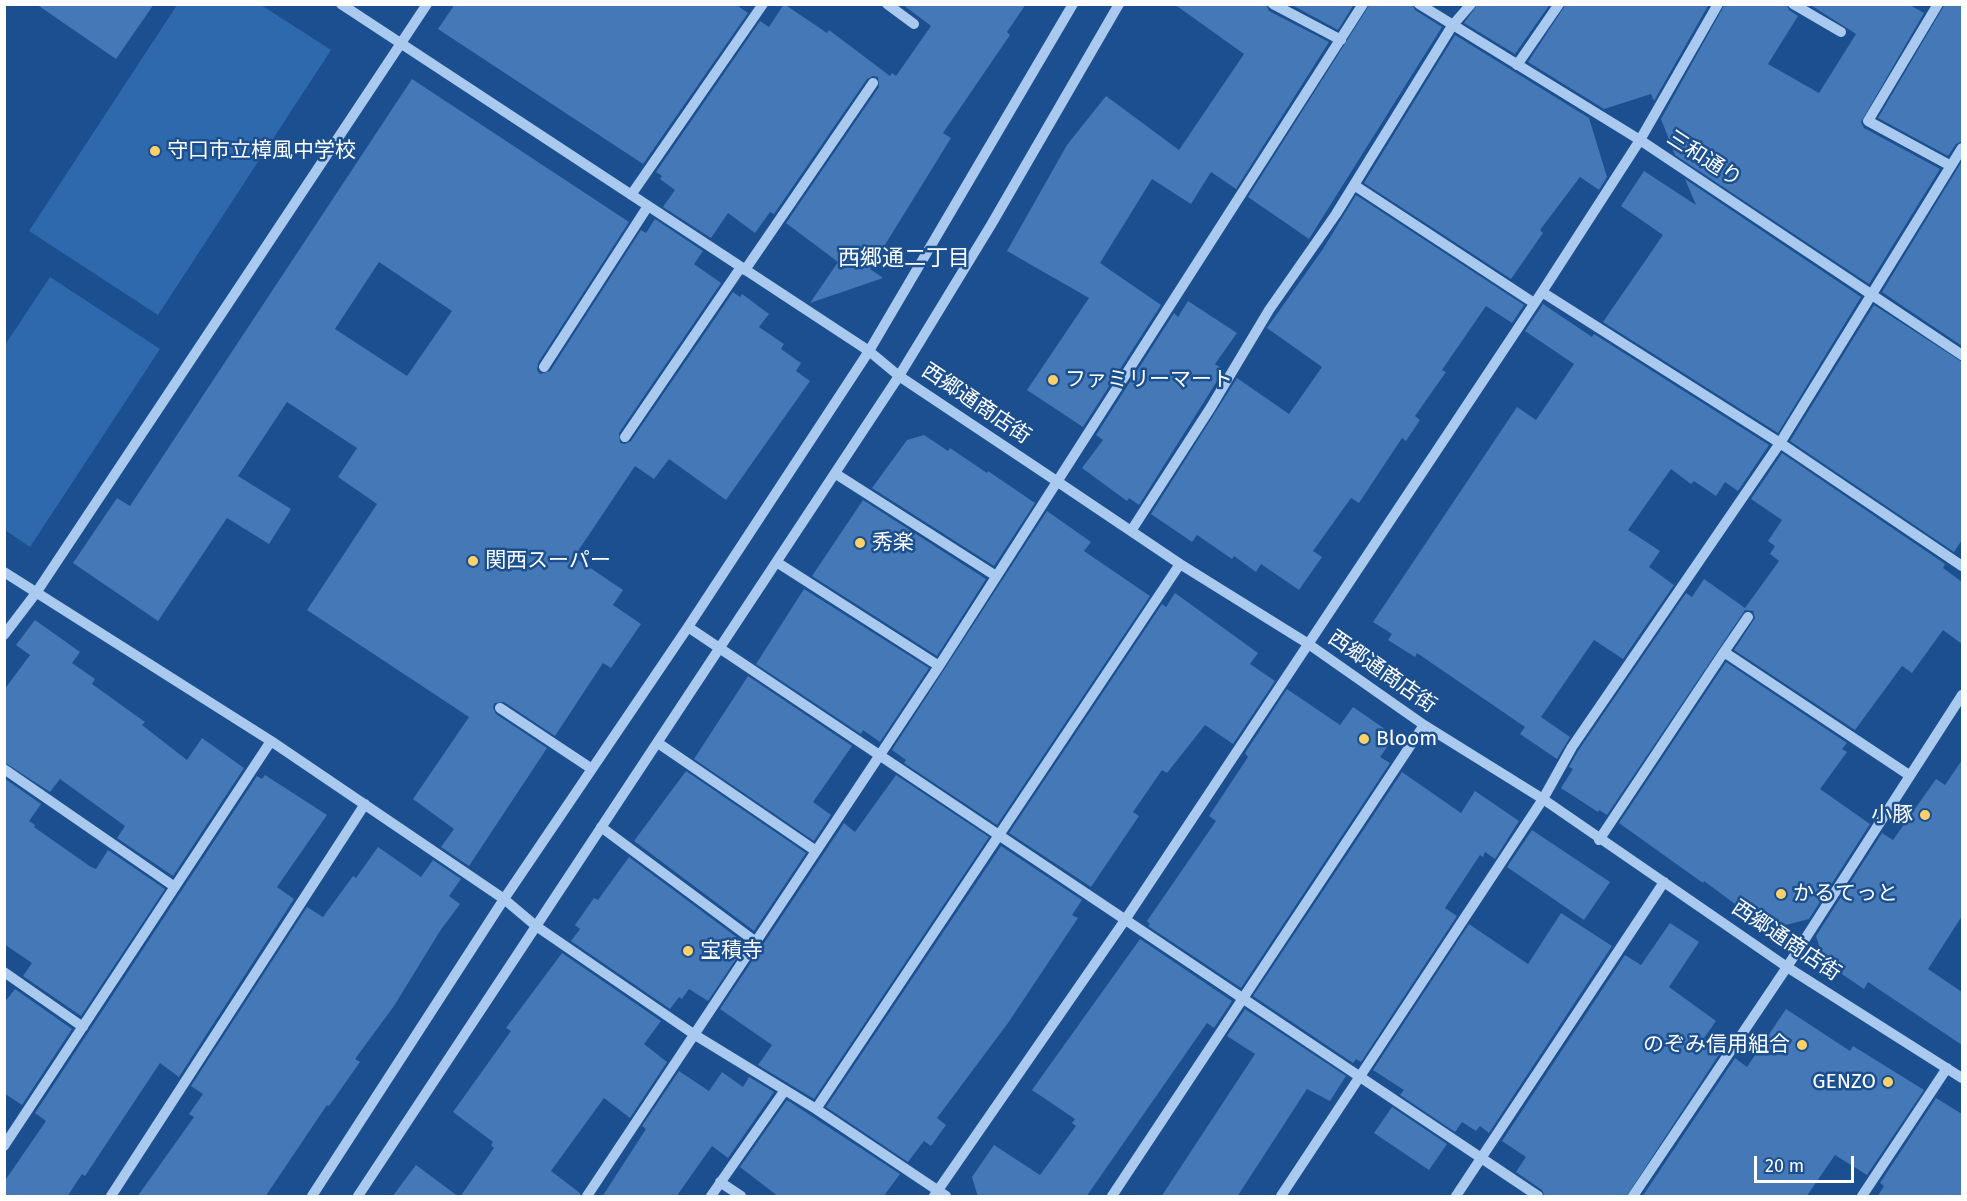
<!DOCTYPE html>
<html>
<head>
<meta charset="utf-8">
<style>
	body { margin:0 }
	#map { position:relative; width:1967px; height:1201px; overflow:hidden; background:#1b4f8f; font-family:"Fira Sans",sans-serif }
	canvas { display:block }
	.frame { position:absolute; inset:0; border:6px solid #fff; pointer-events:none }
	.scale { position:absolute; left:1754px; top:1156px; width:100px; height:27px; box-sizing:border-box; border:3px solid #fff; border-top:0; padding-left:8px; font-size:18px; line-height:21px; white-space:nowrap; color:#fff; -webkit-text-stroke:4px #1b4f8f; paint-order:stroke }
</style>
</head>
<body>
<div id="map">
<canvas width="1967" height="1201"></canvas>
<div class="frame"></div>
<div class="scale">20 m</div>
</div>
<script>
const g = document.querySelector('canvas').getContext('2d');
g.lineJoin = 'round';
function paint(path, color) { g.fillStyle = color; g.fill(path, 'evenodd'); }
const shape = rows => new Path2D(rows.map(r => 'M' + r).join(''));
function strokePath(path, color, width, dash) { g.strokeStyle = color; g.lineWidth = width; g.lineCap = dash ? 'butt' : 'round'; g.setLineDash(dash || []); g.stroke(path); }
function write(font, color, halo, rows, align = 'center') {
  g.font = font + ' "Fira Sans","Noto Sans JP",sans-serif'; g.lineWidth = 5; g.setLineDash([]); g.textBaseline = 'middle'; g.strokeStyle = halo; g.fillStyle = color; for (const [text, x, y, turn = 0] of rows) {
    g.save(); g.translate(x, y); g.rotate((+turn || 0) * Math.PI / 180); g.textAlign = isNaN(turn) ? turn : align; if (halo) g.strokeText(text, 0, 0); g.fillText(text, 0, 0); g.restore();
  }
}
const green = shape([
	[177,5,261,5,331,50,158,315,29,231],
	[50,277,160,349,30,547,5,530,5,345]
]);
const building = shape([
	[36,4,154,4,116,59],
	[455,4,735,4,748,13,643,164,438,29],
	[784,4,827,33,829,30,890,76,892,73,896,76,931,26,902,4,1026,4,1007,32,1010,35,943,133,951,138,870,269,883,278,810,303,838,262,786,223,879,87,878,77,873,76,867,79,774,214,770,212,755,233,728,213,711,238,663,207,675,190,660,179,662,176,656,172,760,21,769,27],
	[1174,4,1266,4,1269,11,1329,42,1236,189,1211,172,1191,204,1152,179,1100,263,1161,305,1083,427,1027,390,1089,298,1007,251,1067,145,1106,96,1179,150,1244,54],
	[1290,4,1354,4,1338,30],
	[1370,4,1412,4,1415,10,1442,27,1309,239,1248,197],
	[1478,4,1550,4,1515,54,1464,23],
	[1566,4,1709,4,1654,101,1651,94,1604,109,1528,62],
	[1725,4,1786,4,1789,10,1798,16,1768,64,1819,93,1856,34,1809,4,1908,4,1924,13,1861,122,1864,128,1940,169,1869,284,1675,155,1661,119],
	[1945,4,1962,4,1962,141,1956,144,1948,156,1878,118],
	[1455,35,1589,118,1607,177,1599,190,1580,177,1540,230,1543,233,1511,279,1364,183],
	[412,79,629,222,538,363,537,370,540,374,550,371,641,230,646,233,655,219,703,251,694,264,721,283,619,433,620,443,625,444,631,441,733,292,740,297,742,294,769,314,759,327,784,344,781,349,801,363,796,371,810,381,726,500,669,459,654,479,635,466,574,557,623,590,613,605,641,624,611,668,603,663,555,736,504,702,494,703,493,708,496,714,547,748,469,866,441,847,454,829,413,799,469,717,307,610,377,504,338,477,357,448,287,402,238,476,291,509,269,544,227,518,158,621,73,563,117,498,130,506],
	[379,262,452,311,407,376,335,329],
	[1962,161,1962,346,1882,292],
	[1644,171,1696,205,1685,179,1861,297,1778,433,1603,322,1663,235,1621,206],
	[1356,195,1524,305,1512,323,1486,306,1442,370,1446,372,1415,416,1420,420,1406,441,1402,438,1359,503,1351,498,1313,551,1322,557,1299,590,1261,564,1256,572,1234,556,1232,559,1197,535,1192,542,1151,514,1237,378,1289,414,1322,367,1267,328,1323,249],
	[1188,301,1237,333,1215,364,1224,370,1139,505,1129,498,1127,501,1082,468,1103,440,1096,435,1174,313,1178,317],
	[1543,304,1592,337,1594,334,1769,445,1738,491,1725,482,1716,496,1694,481,1691,484,1671,469,1628,530,1660,551,1649,567,1674,585,1623,659,1594,640,1541,717,1570,737,1557,759,1520,734,1525,727,1417,653,1415,657,1388,640,1392,634,1373,622,1517,407,1536,420,1574,364,1525,331],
	[1874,305,1962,362,1962,540,1954,552,1790,441],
	[924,435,948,451,950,448,987,473,988,471,1035,503,994,566,872,488,907,440],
	[1782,453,1945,564,1943,568,1962,582,1962,644,1943,630,1912,673,1902,666,1855,730,1734,650,1755,618,1753,611,1745,610,1607,815,1599,810,1598,812,1561,788,1573,769,1569,767,1578,751,1686,593,1692,597,1704,579,1745,608,1779,561,1770,554,1775,546,1768,541,1782,520,1751,499],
	[863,500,986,579,937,656,812,576],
	[1047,511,1091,542,1084,551,1150,596,997,825,904,763,906,760,892,750],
	[804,589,929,668,880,742,863,730,861,734,756,664],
	[1175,593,1258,653,1250,664,1275,681,1233,744,1205,725,1167,773,1162,770,1133,812,1139,816,1091,887,1009,833,1162,604,1166,607],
	[35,620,80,652,72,663,95,679,92,684,145,722,142,725,187,760,202,738,244,768,173,876,117,838,125,826,60,779,50,792,4,762,4,690,30,655,16,645],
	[1726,662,1847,743,1842,749,1847,752,1820,789,1870,824,1809,919,1774,928,1737,902,1735,904,1704,881,1703,883,1619,823],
	[748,676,852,746,813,802,831,815,814,841,694,759],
	[1287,689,1340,725,1353,707,1395,736,1380,757,1390,763,1241,988,1148,926,1150,924,1147,921,1216,821,1209,816,1248,757,1245,753],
	[1962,760,1962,916,1928,969,1962,992,1962,1045,1868,982,1864,989,1824,962,1816,936,1882,833,1893,840,1936,779,1945,785],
	[686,771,806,853,754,931,634,841],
	[1402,772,1461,813,1475,791,1519,821,1495,859,1485,852,1483,857,1480,855,1445,908,1457,916,1361,1062,1356,1059,1353,1063,1253,996],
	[265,775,327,815,277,887,294,899,179,1077,160,1063,85,1176,82,1174,67,1197,4,1197,4,1182,46,1121,35,1113,257,776,262,779],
	[896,775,989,837,814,1099,758,1065,772,1045,720,1009,844,823,855,832],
	[4,778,41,804,29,821,35,825,34,827,91,867,96,869,108,850,165,889,81,1016,23,976,32,963,4,944],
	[1532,830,1610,882,1584,920,1507,867],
	[1001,846,1082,900,1072,915,1078,918,1008,1023,937,1118,946,1125,931,1146,924,1141,908,1162,826,1107],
	[378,847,421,877,433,860,461,879,449,896,460,904,440,931,394,1006,355,1059,360,1062,329,1106,327,1105,265,1197,137,1197,194,1117,189,1114,203,1094,191,1086,307,907,323,917,353,876,356,878],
	[629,857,746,944,708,1001,689,989,682,999,679,997,670,1009,571,941,580,929,575,925,594,898,598,900],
	[1561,913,1612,946,1489,1133,1480,1126,1476,1131,1462,1122,1455,1132,1400,1095,1404,1090,1373,1070,1469,924,1528,964],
	[1670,923,1699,942,1669,987,1716,1021,1704,1038,1722,1050,1626,1197,1545,1197,1542,1190,1516,1172,1526,1157,1502,1141,1625,955,1641,965],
	[1140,939,1232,1001,1214,1028,1207,1023,1086,1197,978,1197,972,1177,994,1145,1040,1175,1076,1126,1072,1123,1075,1119,1032,1090],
	[562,953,661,1021,644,1044,667,1062,630,1118,604,1098,551,1171,580,1193,580,1197,460,1197,494,1148,491,1145,493,1142,453,1112,511,1031,506,1028],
	[15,989,72,1029,22,1105,4,1093,4,1003],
	[1245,1009,1346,1076,1330,1101,1307,1089,1237,1197,1161,1197,1255,1054,1227,1036],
	[1786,1009,1850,1051,1853,1046,1924,1090,1867,1175,1835,1155,1806,1197,1642,1197,1735,1058,1747,1067],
	[679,1071,709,1091,722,1072,743,1087,749,1077,774,1092,728,1158,712,1146,676,1197,602,1197,646,1129,642,1126],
	[1936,1098,1962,1114,1962,1197,1877,1197,1884,1186,1880,1183],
	[787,1100,900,1174,883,1197,779,1197,740,1167],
	[1392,1107,1447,1144,1429,1170,1374,1133],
	[416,1165,459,1197,392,1197]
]);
const minor = shape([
	[341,4,869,351,899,376,1058,482,1180,564,1307,643,1424,725,1543,799,1787,967,1962,1078],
	[887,4,914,24],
	[1273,4,1341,40],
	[1419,4,1640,140,1962,355],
	[1793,4,1841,32],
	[1938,4,1868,121,1951,166],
	[1517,65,1559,4],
	[1354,185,1534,303],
	[631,195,763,4],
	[745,270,873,83],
	[1542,292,1780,443,1962,566],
	[544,367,648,206],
	[625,437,741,267],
	[836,474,996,576],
	[1131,531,1211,407,1269,310,1336,214,1452,26,1471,4],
	[778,563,939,666],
	[4,572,271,741,504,899,536,926,695,1035,816,1109,946,1196],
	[688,627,1538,1196],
	[4,635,36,593,427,4],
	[1724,652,1748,617],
	[500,708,592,769],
	[658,743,816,851],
	[4,769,175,887],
	[601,827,756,942],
	[1599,840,1724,652,1909,775],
	[4,972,83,1027],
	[816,1109,1180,564],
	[4,1146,271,741],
	[720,1182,741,1196],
	[111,1196,365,804],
	[312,1196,504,899,688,627,869,351,1073,4],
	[358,1196,899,376,991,225,1119,4],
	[587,1196,939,666,1363,4],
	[711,1196,785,1090],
	[934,1196,1125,920,1542,292,1640,140,1718,4],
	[1112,1196,1424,725],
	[1281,1196,1543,799,1572,747,1780,443,1962,148],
	[1456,1196,1664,882],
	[1633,1196,1787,967,1962,695],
	[1862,1196,1947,1068]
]);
const markers = [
	[155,151,6,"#ffd166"],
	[1053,380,6,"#ffd166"],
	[860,543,6,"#ffd166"],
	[473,561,6,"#ffd166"],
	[1364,739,6,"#ffd166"],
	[1925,815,6,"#ffd166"],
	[1781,894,6,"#ffd166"],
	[688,951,6,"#ffd166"],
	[1802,1045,6,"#ffd166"],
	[1888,1082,6,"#ffd166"]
];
const poiNames = [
	["守口市立樟風中学校",167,151],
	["ファミリーマート",1065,380],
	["秀楽",872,543],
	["関西スーパー",485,561],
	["Bloom",1376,739],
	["小豚",1913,815,"right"],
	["かるてっと",1793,894],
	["宝積寺",700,951],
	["のぞみ信用組合",1790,1045,"right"],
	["GENZO",1876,1082,"right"]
];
const streetNames = [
	["三和通り",1704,159,33],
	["西郷通商店街",976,404,34],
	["西郷通商店街",1382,672,35],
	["西郷通商店街",1786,941,34]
];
const neighbourhoodNames = [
	["西郷通二丁目",904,259]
];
paint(green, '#2e69ad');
paint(building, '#4478b7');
strokePath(minor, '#a9c9ee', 10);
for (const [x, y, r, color] of markers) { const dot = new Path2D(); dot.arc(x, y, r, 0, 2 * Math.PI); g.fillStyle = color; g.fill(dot); strokePath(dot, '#1b4f8f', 2); }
write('21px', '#fff', '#1b4f8f', poiNames, 'left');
write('21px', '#fff', '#1b4f8f', streetNames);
write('22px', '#fff', '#1b4f8f', neighbourhoodNames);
</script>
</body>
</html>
